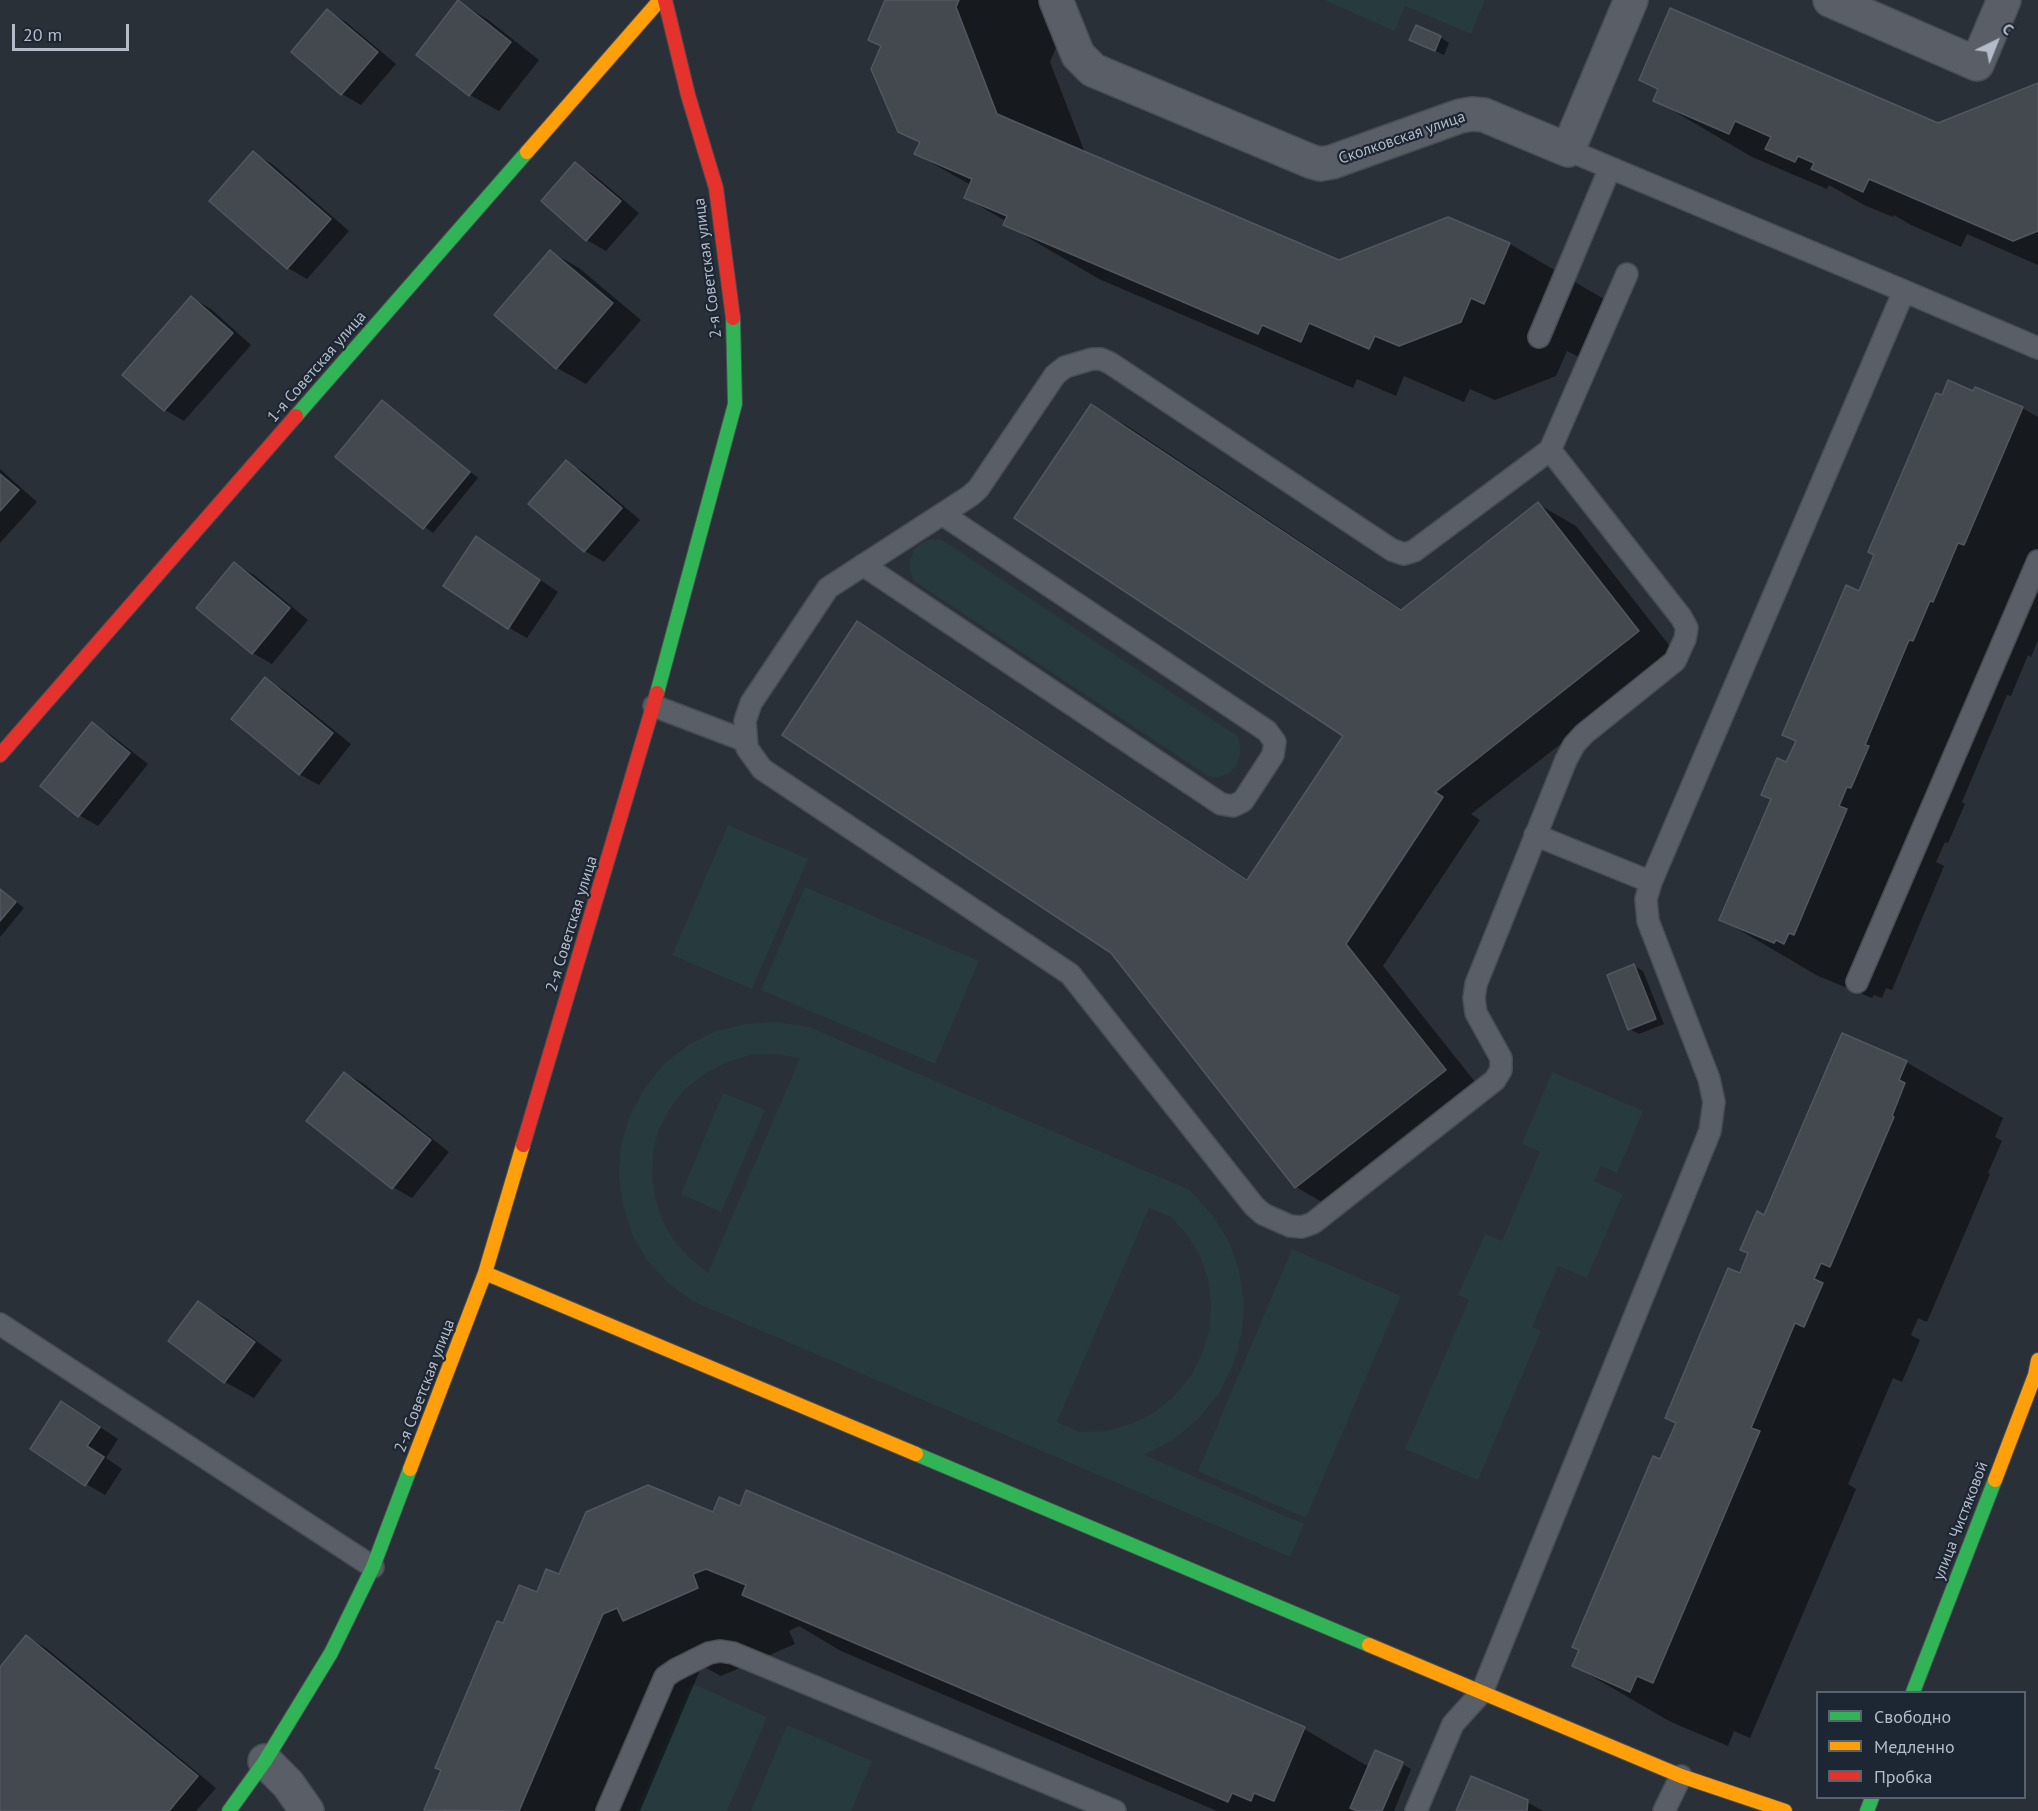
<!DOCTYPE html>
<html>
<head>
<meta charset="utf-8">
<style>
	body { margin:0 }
	#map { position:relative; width:2038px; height:1811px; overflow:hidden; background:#2a3038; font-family:"PT Sans",sans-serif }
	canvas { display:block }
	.legend { position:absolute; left:1816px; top:1691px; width:210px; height:108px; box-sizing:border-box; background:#1d2633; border:2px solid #59626f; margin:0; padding:8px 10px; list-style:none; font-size:18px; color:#b4bcc9 }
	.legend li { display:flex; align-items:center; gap:12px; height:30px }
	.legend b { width:30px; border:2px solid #59626f }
	.north { position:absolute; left:1966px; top:12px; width:60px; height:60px; -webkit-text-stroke:4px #1d2633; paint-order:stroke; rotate:43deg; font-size:16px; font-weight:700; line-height:24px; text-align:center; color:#b4bcc9 }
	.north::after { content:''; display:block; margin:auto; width:21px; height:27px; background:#b4bcc9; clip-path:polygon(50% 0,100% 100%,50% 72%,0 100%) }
	.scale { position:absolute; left:12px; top:24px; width:117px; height:27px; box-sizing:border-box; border:3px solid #b4bcc9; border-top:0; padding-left:8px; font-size:18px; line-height:21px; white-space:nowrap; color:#b4bcc9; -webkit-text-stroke:4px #1d2633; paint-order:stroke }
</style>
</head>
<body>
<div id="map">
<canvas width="2038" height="1811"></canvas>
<ul class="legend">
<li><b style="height:8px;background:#30b455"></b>Свободно</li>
<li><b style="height:8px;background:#ff9f0a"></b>Медленно</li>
<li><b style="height:8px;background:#e5322d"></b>Пробка</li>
</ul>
<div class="north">С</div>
<div class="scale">20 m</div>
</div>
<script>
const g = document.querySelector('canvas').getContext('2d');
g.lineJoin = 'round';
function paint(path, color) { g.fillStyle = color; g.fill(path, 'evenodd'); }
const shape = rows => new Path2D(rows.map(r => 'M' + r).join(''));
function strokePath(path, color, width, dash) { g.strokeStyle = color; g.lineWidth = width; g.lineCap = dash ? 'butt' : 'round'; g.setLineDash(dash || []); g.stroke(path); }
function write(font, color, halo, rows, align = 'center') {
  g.font = font + ' "PT Sans",sans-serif'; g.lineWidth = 4.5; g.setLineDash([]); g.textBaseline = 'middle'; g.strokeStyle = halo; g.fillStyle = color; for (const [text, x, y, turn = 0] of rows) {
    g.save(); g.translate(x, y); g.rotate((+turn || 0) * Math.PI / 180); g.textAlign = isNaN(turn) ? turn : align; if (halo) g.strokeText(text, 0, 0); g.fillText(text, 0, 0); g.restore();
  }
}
const green = shape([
	[1324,0,1485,0,1471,34,1405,6,1395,31],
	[931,539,942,540,1237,736,1240,746,1240,756,1236,766,1229,773,1219,777,1210,777,914,581,910,571,910,560,914,550,921,543],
	[728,825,808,859,752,989,672,955],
	[805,887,979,961,935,1064,761,990],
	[777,1022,809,1027,1190,1190,1213,1216,1229,1242,1239,1271,1244,1302,1242,1332,1234,1362,1220,1392,1199,1418,1173,1440,1144,1455,1304,1524,1290,1557,692,1301,667,1282,647,1260,632,1234,623,1205,619,1176,621,1146,629,1117,644,1089,663,1065,688,1045,716,1031,746,1024],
	[776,1054,800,1058,708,1273,690,1258,674,1241,662,1220,655,1198,652,1175,653,1151,659,1129,671,1107,686,1088,706,1073,727,1062,751,1055],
	[1149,1208,1171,1217,1187,1235,1200,1256,1208,1279,1211,1303,1210,1327,1203,1351,1192,1374,1175,1395,1155,1412,1131,1424,1106,1431,1079,1432,1057,1422],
	[1552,1072,1643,1111,1617,1173,1601,1166,1594,1181,1623,1194,1587,1278,1558,1266,1532,1327,1541,1331,1478,1480,1405,1449,1469,1300,1458,1295,1485,1234,1502,1241,1540,1152,1522,1144],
	[723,1093,765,1110,721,1212,681,1194],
	[1292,1249,1401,1296,1306,1518,1198,1471],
	[691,1683,767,1717,727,1811,636,1811],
	[787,1725,872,1761,851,1811,751,1811]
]);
const shadow = shape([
	[886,0,1076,0,1050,62,1085,153,1339,262,1448,218,1510,244,1604,299,1579,357,1567,351,1556,376,1495,400,1470,389,1464,402,1404,376,1396,396,1357,379,1353,388,1099,279,1005,224,1006,221,966,198,971,185,916,154,921,143,900,131,882,47,870,40],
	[458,2,487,19,539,60,499,111,470,95,418,54],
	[327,11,346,22,396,64,361,105,342,94],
	[1440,37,1449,43,1444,55,1411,40],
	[1641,79,1938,124,2038,85,2038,265,1967,234,1961,247,1911,225,1894,215,1893,217,1864,205,1829,185,1827,189,1752,157,1655,100,1659,90],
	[253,153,272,164,349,231,307,279,288,268,211,201],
	[575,164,594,175,639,213,606,251,587,240],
	[551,252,579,268,641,320,586,384,557,368,496,315],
	[192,298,211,309,251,345,184,421,165,410,125,375],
	[1974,393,2022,408,2038,417,2038,640,2031,657,2028,655,2011,696,2007,695,1962,802,1965,804,1948,843,1945,842,1936,862,1944,866,1892,990,1886,988,1882,998,1874,995,1872,998,1818,976,1721,919,1772,800,1763,794,1787,764,1797,742,1784,735,1860,593,1943,397],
	[1091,406,1129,427,1403,610,1538,504,1576,526,1676,654,1471,814,1480,820,1383,966,1483,1092,1334,1209,1296,1187,858,623,895,645,1249,880,1345,735],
	[391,408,478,478,433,533,337,457],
	[566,462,585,473,640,520,604,562,585,551],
	[0,469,37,502,0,543],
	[495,549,558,592,527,638,508,627],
	[234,564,254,575,308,620,272,664,253,653,198,608],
	[265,679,284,690,351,744,319,785,299,774],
	[92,724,111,735,148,764,98,826,79,815],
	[0,889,24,908,0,937],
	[1634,966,1643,971,1664,1024,1639,1034,1629,1029],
	[1906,1062,2003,1118,1995,1137,2002,1141,1988,1173,1990,1174,1927,1322,1918,1318,1911,1335,1920,1340,1902,1382,1893,1378,1848,1484,1856,1489,1750,1738,1734,1731,1728,1746,1671,1722,1574,1666,1765,1217],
	[345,1073,364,1084,449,1152,412,1198,393,1187],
	[199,1303,227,1319,282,1360,254,1398,225,1382,170,1341],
	[80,1414,118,1439,106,1458,122,1469,105,1495,86,1484],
	[747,1491,1304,1729,1393,1781,1397,1781,1404,1765,1411,1769,1394,1811,1217,1811,841,1651,799,1626,789,1631,795,1644,721,1676,706,1668,700,1670,640,1811,429,1811,426,1809,504,1625,560,1576,713,1514,740,1507],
	[27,1637,46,1648,216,1788,196,1811,0,1811,0,1669],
	[1527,1802,1543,1811,1457,1811]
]);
const building = shape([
	[458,0,511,42,469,96,416,55,458,0],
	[885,0,959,0,956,7,997,114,1339,260,1448,217,1510,243,1484,304,1471,298,1461,322,1399,346,1375,336,1369,349,1309,323,1301,342,1262,325,1258,334,1003,225,1007,216,964,198,972,179,914,154,920,142,898,132,871,69,881,46,868,40,885,0],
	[1670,8,1938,123,2038,83,2038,231,2013,241,1869,179,1863,192,1811,169,1814,163,1798,156,1795,162,1765,149,1771,137,1735,121,1729,134,1653,101,1658,89,1639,80,1670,8],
	[327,9,378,52,341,95,291,52,327,9],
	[1416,25,1441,36,1435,51,1409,40,1416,25],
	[253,151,331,219,287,269,209,201,253,151],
	[575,162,621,201,586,241,541,201,575,162],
	[550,250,613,303,556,369,494,315,550,250],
	[191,296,233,333,164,411,122,375,191,296],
	[1948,380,1973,391,1975,387,2023,407,1964,545,1958,543,1933,602,1930,601,1913,641,1909,640,1865,745,1869,746,1851,788,1847,787,1839,806,1847,809,1794,935,1789,933,1784,944,1776,940,1774,943,1719,920,1771,799,1761,795,1777,758,1786,762,1796,741,1782,735,1846,585,1859,591,1874,555,1868,552,1902,473,1936,393,1942,395,1948,380],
	[382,400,470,472,423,529,335,457,382,400],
	[1091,404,1401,610,1538,502,1639,631,1435,792,1443,797,1346,944,1446,1070,1295,1188,1111,953,782,735,857,621,1247,880,1343,736,1014,518,1091,404],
	[566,460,622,508,584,552,528,504,566,460],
	[0,474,19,490,0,511,0,474],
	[476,536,540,580,508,629,443,586,476,536],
	[234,562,290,608,252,654,196,608,234,562],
	[265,677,333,733,299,775,231,719,265,677],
	[92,722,130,753,78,817,40,786,92,722],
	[0,889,16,902,0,921,0,889],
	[1634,964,1656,1019,1628,1030,1607,975,1634,964],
	[1842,1033,1907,1061,1899,1080,1905,1083,1892,1116,1894,1117,1830,1267,1821,1263,1814,1279,1823,1283,1804,1327,1795,1323,1751,1428,1760,1431,1653,1683,1637,1676,1630,1692,1572,1666,1579,1650,1572,1647,1653,1456,1660,1459,1676,1423,1665,1418,1728,1268,1740,1273,1748,1253,1740,1250,1757,1211,1764,1215,1842,1033],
	[344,1072,431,1140,392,1189,306,1121,344,1072],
	[198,1301,255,1342,224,1383,168,1341,198,1301],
	[61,1401,100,1427,87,1446,104,1457,85,1486,30,1449,61,1401],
	[648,1485,713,1512,719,1497,740,1506,746,1490,1305,1727,1274,1801,1254,1793,1251,1801,1232,1793,1228,1802,742,1595,746,1585,706,1569,693,1574,698,1588,623,1621,617,1608,603,1614,519,1811,424,1810,441,1770,435,1768,497,1621,503,1623,519,1585,537,1592,546,1569,559,1574,586,1512,648,1485],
	[26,1635,198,1776,169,1811,0,1811,0,1667,26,1635],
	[1375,1750,1403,1762,1382,1811,1357,1811,1350,1808,1375,1750],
	[1471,1776,1528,1800,1527,1811,1456,1811,1471,1776]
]);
const lane = shape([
	[1568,150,1904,291],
	[1539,337,1610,168],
	[1550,450,1414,551,1404,554,1392,550,1110,363,1101,359,1092,359,1065,367,1055,375,978,489,970,496,828,588,751,703,745,721,747,748,762,769,1070,974,1254,1206,1263,1214,1290,1226,1302,1227,1313,1223,1495,1080,1501,1070,1501,1058,1476,1013,1474,998,1476,984,1566,760,1574,745,1584,734,1675,661,1685,639,1687,628,1681,617,1550,450,1627,274],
	[863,565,1221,804,1233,806,1243,801,1273,755,1275,742,1267,731,942,514],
	[654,706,746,741],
	[1535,835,1651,882],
	[1857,982,2038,561],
	[0,1324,373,1567],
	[607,1811,665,1677,675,1670,709,1653,720,1651,733,1653,1115,1811],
	[1416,1811,1453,1724,1482,1692,1710,1131,1714,1102,1709,1079,1648,921,1646,899,1651,882,1904,291,2038,348],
	[1664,1811,1681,1776]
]);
const street = shape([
	[1056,0,1078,55,1093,70,1310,161,1320,164,1332,162,1460,116,1472,114,1484,115,1568,150,1631,0],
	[1830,0,1977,64,2004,0],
	[265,1761,288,1784,307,1811]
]);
const fast = shape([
	[296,416,527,152],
	[657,693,735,404,733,318],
	[916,1454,1369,1645],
	[1913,1692,1995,1480],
	[229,1811,265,1761,331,1653,373,1567,410,1469],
	[1867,1811,1872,1798]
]);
const slow = shape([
	[527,152,660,0],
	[485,1273,916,1454],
	[410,1469,485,1273,523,1145],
	[1995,1480,2035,1375,2038,1360],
	[1369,1645,1681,1776,1785,1811]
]);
const jam = shape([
	[665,0,688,95,716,188,733,318],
	[0,755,296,416],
	[523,1145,657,693]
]);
const streetNames = [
	["Сколковская улица",1402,138,-19],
	["2-я Советская улица",708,268,-97],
	["1-я Советская улица",317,367,-49],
	["2-я Советская улица",572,924,-73],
	["2-я Советская улица",425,1386,-69],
	["улица Чистяковой",1961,1521,-69]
];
paint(green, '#273a3e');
paint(shadow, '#0007');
paint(building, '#444950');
strokePath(building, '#52575f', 1.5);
strokePath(lane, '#484c53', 24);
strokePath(street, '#484c53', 36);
strokePath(fast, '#484c53', 16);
strokePath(slow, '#484c53', 16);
strokePath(jam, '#484c53', 16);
strokePath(lane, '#5a5e66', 21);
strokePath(street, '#5a5e66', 33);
strokePath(fast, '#30b455', 14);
strokePath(slow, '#ff9f0a', 14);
strokePath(jam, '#e5322d', 14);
write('16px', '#b4bcc9', '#1d2633', streetNames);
</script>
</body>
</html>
